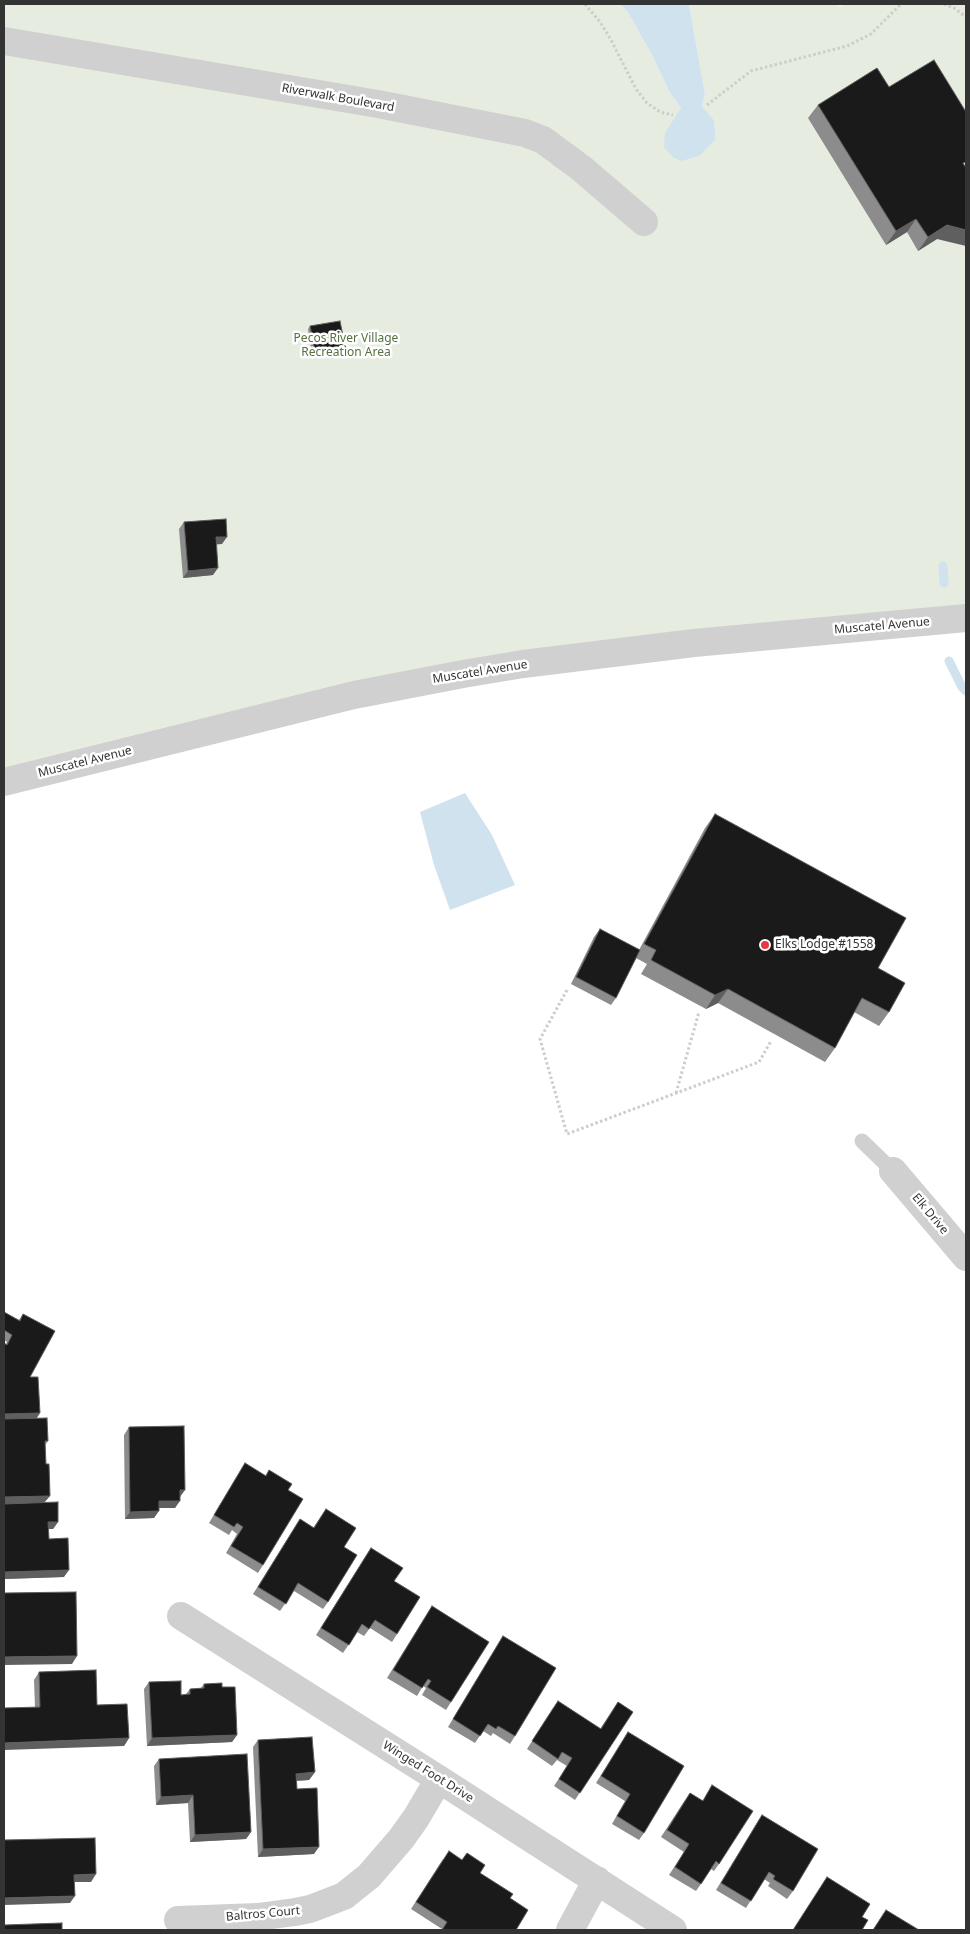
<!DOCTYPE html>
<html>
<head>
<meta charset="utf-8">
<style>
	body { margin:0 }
	#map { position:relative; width:970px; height:1934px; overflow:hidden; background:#fff; font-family:"Noto Sans",sans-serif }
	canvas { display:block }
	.frame { position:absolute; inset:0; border:5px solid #333; pointer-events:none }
</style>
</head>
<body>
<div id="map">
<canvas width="970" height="1934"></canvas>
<div class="frame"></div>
</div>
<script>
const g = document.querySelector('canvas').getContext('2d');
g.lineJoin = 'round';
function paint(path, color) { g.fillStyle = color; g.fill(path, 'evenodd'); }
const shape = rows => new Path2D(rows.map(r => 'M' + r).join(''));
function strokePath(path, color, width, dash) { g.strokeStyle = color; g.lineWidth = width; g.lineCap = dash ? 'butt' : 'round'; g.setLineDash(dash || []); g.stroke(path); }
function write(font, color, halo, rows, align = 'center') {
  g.font = font + ' "Noto Sans",sans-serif'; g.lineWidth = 5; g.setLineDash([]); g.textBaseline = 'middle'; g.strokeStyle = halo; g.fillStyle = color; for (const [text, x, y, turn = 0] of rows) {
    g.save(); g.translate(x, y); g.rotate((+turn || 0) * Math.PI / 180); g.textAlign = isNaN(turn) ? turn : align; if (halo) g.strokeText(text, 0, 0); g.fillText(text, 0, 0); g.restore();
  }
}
const green = shape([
	[4,4,620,4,627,11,651,53,669,91,681,108,715,140,714,120,702,106,705,94,689,4,833,4,841,6,843,4,966,4,966,618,523,664,4,782]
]);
const water = shape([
	[620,4,689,4,705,94,702,106,714,120,715,129,715,140,699,156,681,161,673,157,664,147,665,133,681,108,669,91,651,53,627,11],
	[465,793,492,835,515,885,450,910,434,865,420,812]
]);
const stream = shape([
	[943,566,944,583],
	[949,661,962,687,966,691]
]);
const path = shape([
	[585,4,600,22,611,40,636,89,647,103,660,112,673,115],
	[944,4,954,8,966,17],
	[707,105,751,71,847,46,871,34,901,4],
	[567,990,540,1039,567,1134,759,1062,771,1041],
	[676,1093,699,1012]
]);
const lane = shape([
	[862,1141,893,1171]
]);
const street = shape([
	[4,41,378,104,525,133,543,140,581,168,644,222],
	[4,782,354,695,463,674,523,664,694,643,966,618],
	[893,1171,966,1257],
	[181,1616,434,1776,673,1930],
	[178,1920,258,1917,295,1912,310,1909,344,1896,369,1876,401,1839,416,1818,439,1779],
	[570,1930,597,1880]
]);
const wall = shape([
	[818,105,937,239,918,251,907,232,886,245,808,118],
	[310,326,342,350,312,355,308,329],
	[184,522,222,544,216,544,213,575,183,578,179,529],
	[715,814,878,968,889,1012,879,1026,854,1012,835,1048,825,1062,718,1003,706,1009,641,974,647,964,636,958,616,998,611,1005,571,984,594,937,600,929,639,950,705,828],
	[4,1312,19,1320,23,1314,30,1377,37,1418,48,1441,45,1445,45,1502,58,1522,53,1529,48,1529,49,1539,64,1577,4,1579,6,1344,7,1342,4,1340],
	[129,1427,180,1497,175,1508,159,1508,154,1518,125,1519,124,1435],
	[245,1463,265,1476,269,1470,288,1490,263,1565,258,1573,226,1553,237,1534,232,1530,229,1535,209,1523],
	[326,1509,344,1547,328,1602,323,1609,294,1591,280,1611,253,1594,300,1519,313,1528],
	[371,1548,394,1581,397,1634,392,1642,370,1628,364,1636,357,1632,343,1653,316,1635],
	[432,1606,451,1702,446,1710,422,1695,426,1688,423,1686,417,1696,387,1678],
	[503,1636,515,1736,510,1744,493,1733,491,1736,483,1731,475,1743,448,1727],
	[39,1672,97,1705,129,1738,124,1746,35,1707,34,1680],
	[149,1682,181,1695,186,1694,190,1689,201,1688,204,1684,222,1687,237,1735,232,1742,147,1746,144,1689],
	[618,1702,633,1712,575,1800,554,1786,567,1766,557,1760,552,1766,527,1749,553,1708,600,1729],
	[628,1732,644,1833,639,1840,612,1824,625,1801,596,1783],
	[258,1740,315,1772,309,1780,297,1781,297,1789,314,1854,258,1857,253,1747],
	[159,1759,251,1832,246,1839,190,1842,188,1803,156,1805,154,1766],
	[712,1785,719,1864,714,1871,711,1869,696,1891,669,1875,684,1852,661,1837,685,1800,703,1800],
	[762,1815,793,1891,787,1899,768,1886,770,1883,764,1879,746,1908,716,1890],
	[443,1859,480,1873,510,1898,442,1929,411,1909]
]);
const shadedWall = shape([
	[916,219,907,232,886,245,896,231],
	[947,225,966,230,966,246,937,239,918,251,928,237],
	[345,346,342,350,312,355,315,351],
	[216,537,227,537,222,544,210,545],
	[218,568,213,575,183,578,188,571],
	[728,989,718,1003,706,1009,715,995],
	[40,1413,35,1421,4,1422,4,1414],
	[180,1490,185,1490,180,1497],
	[50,1496,44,1503,4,1504,4,1497],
	[159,1501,180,1501,175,1508,154,1508],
	[159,1511,154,1518,125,1519,130,1512],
	[48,1522,58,1522,53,1529,43,1529],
	[69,1570,64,1577,4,1579,4,1572],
	[77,1656,72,1664,4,1665,4,1657],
	[237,1735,232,1742,147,1746,152,1738],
	[129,1738,124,1746,4,1750,4,1743],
	[315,1772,309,1780,291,1781,296,1774],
	[193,1795,188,1803,156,1805,161,1797],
	[251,1832,246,1839,190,1842,195,1835],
	[319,1847,314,1854,258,1857,263,1849],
	[96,1874,91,1882,69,1882,74,1875],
	[75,1896,70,1903,4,1905,4,1898]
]);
const building = shape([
	[934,60,966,112,966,162,963,163,966,168,966,230,947,225,928,237,916,219,896,231,818,105,877,68,889,87,934,60],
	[340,321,345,346,315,351,310,326,340,321],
	[226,519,227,537,216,537,218,568,188,571,184,522,226,519],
	[715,814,906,918,878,968,905,983,889,1012,862,998,835,1048,728,989,715,995,651,960,656,950,644,944,715,814],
	[600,929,640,950,616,998,576,977,600,929],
	[4,1312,20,1321,23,1314,55,1331,30,1377,38,1377,40,1413,4,1414,4,1343,7,1345,12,1335,4,1330,4,1312],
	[47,1418,48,1441,45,1441,46,1464,49,1464,50,1496,4,1497,4,1419,47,1418],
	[184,1426,185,1490,180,1490,180,1501,159,1501,159,1511,130,1512,129,1427,184,1426],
	[245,1463,266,1476,269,1470,292,1484,288,1490,303,1499,263,1565,231,1546,243,1527,237,1523,234,1527,214,1515,245,1463],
	[58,1502,58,1522,48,1522,49,1539,68,1538,69,1570,4,1572,4,1504,58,1502],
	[326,1509,356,1528,344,1547,357,1555,328,1602,298,1583,286,1604,258,1587,300,1519,314,1528,326,1509],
	[371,1548,403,1568,394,1581,420,1597,397,1634,375,1620,369,1629,362,1624,349,1645,321,1628,371,1548],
	[76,1592,77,1656,4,1657,4,1593,76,1592],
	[432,1606,489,1642,451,1702,427,1687,431,1681,428,1679,422,1688,393,1670,432,1606],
	[503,1636,556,1668,515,1736,498,1726,496,1729,488,1724,480,1736,453,1719,503,1636],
	[96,1670,97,1705,127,1704,129,1738,4,1743,4,1708,40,1707,39,1672,96,1670],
	[181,1681,181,1695,190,1694,190,1689,204,1688,204,1684,222,1683,222,1687,235,1687,237,1735,152,1738,149,1682,181,1681],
	[558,1701,601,1729,618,1702,633,1712,580,1793,559,1779,572,1758,562,1752,558,1759,532,1741,558,1701],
	[628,1732,684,1766,644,1833,617,1816,630,1794,601,1776,628,1732],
	[312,1737,315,1772,296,1774,297,1789,317,1788,319,1847,263,1849,258,1740,312,1737],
	[247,1754,251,1832,195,1835,193,1795,161,1797,159,1759,247,1754],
	[712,1785,753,1811,719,1864,716,1861,701,1884,675,1867,689,1844,667,1830,690,1793,703,1801,712,1785],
	[762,1815,818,1849,793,1891,773,1879,775,1876,769,1872,751,1901,721,1883,762,1815],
	[95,1838,96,1874,74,1875,75,1896,4,1898,4,1840,95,1838],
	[449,1851,462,1860,467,1853,485,1865,480,1873,513,1894,510,1898,528,1910,516,1930,442,1930,447,1922,416,1902,449,1851],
	[827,1877,870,1904,862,1917,868,1920,862,1930,793,1930,827,1877],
	[886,1910,919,1930,873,1930,886,1910],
	[62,1923,62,1930,4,1930,4,1925,62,1923]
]);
const markers = [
	[765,945,5,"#e63946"]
];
const streetNames = [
	["Riverwalk Boulevard",338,98,10],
	["Muscatel Avenue",882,626,-5],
	["Muscatel Avenue",480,672,-9],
	["Muscatel Avenue",85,762,-14],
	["Elk Drive",930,1214,50],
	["Winged Foot Drive",428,1772,32],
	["Baltros Court",263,1914,-5]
];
const parkNames = [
	["Pecos River Village",346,339],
	["Recreation Area",346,353]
];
const poiNames = [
	["Elks Lodge #1558",775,945]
];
paint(green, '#e6ecdf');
paint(water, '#cfe2ee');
strokePath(stream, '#cfe2ee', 9);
strokePath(path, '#cdcdcd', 3, [2.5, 2.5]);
strokePath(lane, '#d0d0d0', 15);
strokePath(street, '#d0d0d0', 28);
paint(wall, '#8c8c8c');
paint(shadedWall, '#5f5f5f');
paint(building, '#1a1a1a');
strokePath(building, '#5f5f5f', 1);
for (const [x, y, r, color] of markers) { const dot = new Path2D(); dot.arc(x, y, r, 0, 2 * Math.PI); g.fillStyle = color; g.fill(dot); strokePath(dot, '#fff', 2); }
write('12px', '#333', '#fff', streetNames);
write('12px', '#56703f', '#fff', parkNames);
write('12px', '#333', '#fff', poiNames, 'left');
</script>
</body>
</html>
